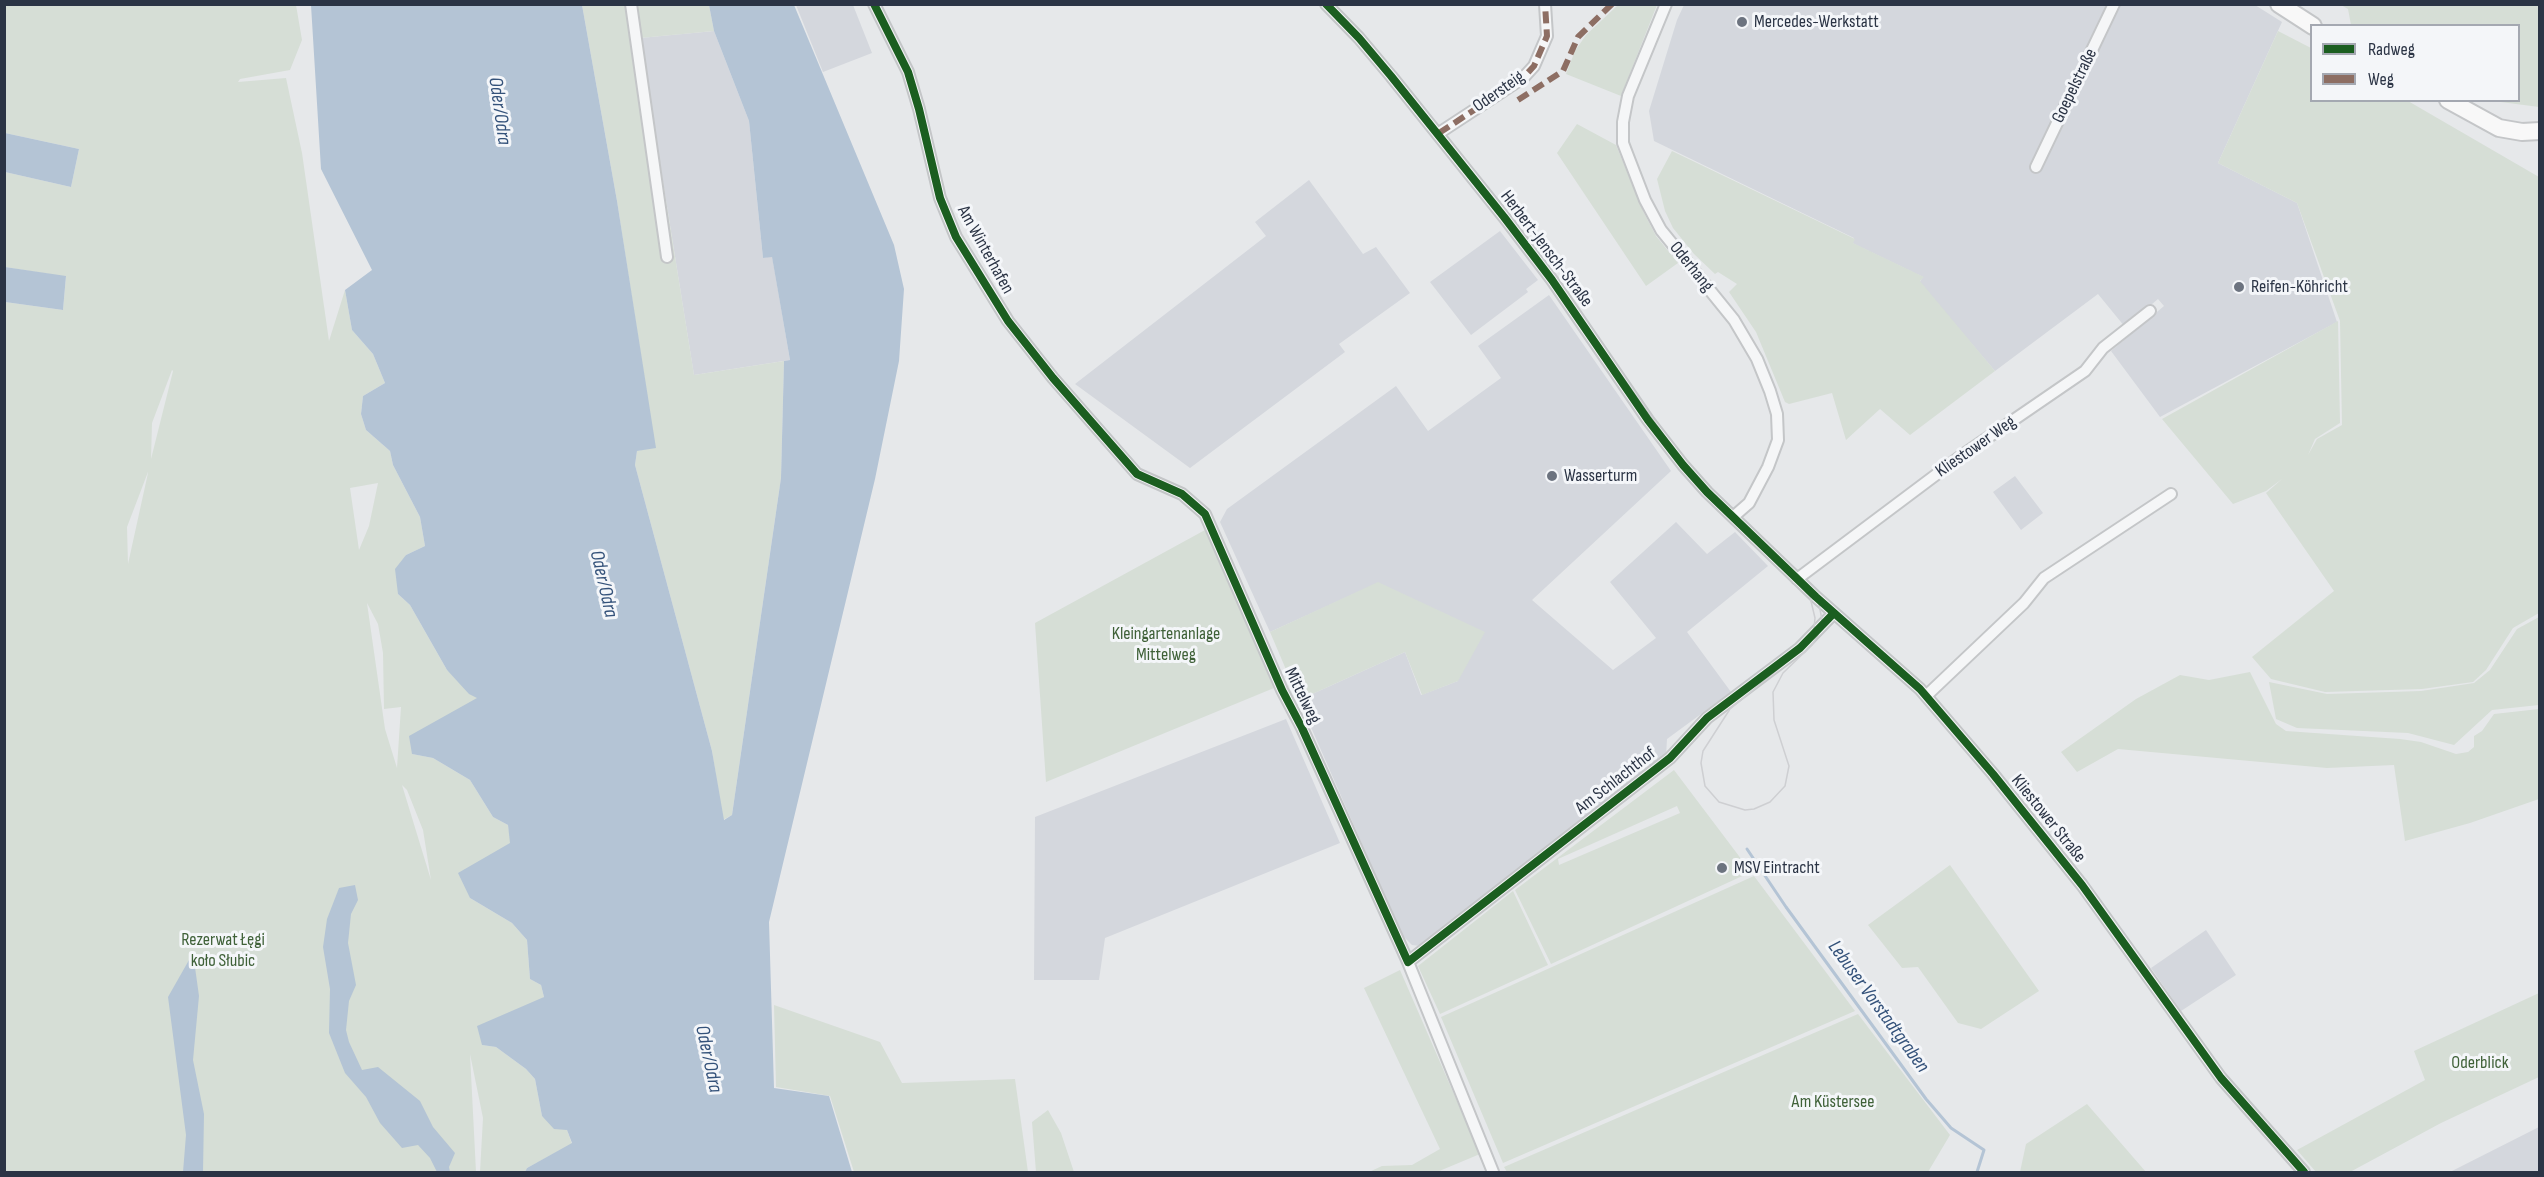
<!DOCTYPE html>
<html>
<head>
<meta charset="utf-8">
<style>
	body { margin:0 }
	#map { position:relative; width:2544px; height:1177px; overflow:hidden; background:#e6e8ea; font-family:"Sofia Sans Condensed",sans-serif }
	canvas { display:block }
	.frame { position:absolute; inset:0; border:6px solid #2b3445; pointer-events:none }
	.legend { position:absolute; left:2310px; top:24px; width:210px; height:78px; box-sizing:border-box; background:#f4f6f9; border:2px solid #a4a8b1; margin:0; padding:8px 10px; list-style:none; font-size:18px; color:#2b3445 }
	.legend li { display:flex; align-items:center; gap:12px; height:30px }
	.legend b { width:30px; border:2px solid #a4a8b1 }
</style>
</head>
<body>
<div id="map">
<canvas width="2544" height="1177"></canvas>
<div class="frame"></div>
<ul class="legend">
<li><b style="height:8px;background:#1b5e20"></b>Radweg</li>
<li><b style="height:8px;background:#8d6e63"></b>Weg</li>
</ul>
</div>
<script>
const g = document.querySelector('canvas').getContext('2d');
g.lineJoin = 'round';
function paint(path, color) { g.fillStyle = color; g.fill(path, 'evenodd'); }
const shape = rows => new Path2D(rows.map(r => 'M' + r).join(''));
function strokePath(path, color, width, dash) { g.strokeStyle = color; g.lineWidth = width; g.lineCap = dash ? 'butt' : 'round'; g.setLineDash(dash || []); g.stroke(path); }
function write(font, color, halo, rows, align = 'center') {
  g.font = font + ' "Sofia Sans Condensed",sans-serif'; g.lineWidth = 6; g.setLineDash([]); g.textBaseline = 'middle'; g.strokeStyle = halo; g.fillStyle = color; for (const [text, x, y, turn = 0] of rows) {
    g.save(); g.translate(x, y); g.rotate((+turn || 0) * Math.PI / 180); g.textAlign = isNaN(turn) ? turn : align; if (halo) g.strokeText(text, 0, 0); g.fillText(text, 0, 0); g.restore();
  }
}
const built = shape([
	[796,5,853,5,872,53,823,72],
	[1684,5,2255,5,2282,22,2218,163,2297,203,2337,322,2160,417,2111,351,2164,306,2158,299,2125,327,2098,294,1995,371,1919,283,1923,277,1852,243,1854,238,1654,141,1649,111,1677,20],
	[714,31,749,121,763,258,772,256,790,360,694,375,640,38],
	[1309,180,1363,254,1376,247,1410,293,1339,344,1345,352,1190,468,1075,384,1266,236,1255,222],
	[1500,231,1538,280,1526,289,1528,292,1471,335,1430,282],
	[1549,295,1671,471,1532,600,1613,670,1656,638,1610,582,1676,522,1707,554,1735,532,1768,566,1687,632,1731,692,1667,739,1666,756,1420,946,1412,945,1402,935,1299,700,1405,652,1421,695,1458,681,1378,583,1270,632,1220,522,1227,509,1396,386,1428,431,1501,378,1478,346],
	[2015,476,2043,513,2021,530,1993,492],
	[1286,719,1340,843,1105,938,1099,980,1034,980,1035,817],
	[2206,930,2236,975,2181,1011,2151,968],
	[2539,1127,2539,1172,2450,1172]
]);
const green = shape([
	[5,5,296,5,302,40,290,70,240,79,238,82,286,78,302,153,329,341,345,290,352,330,373,354,385,383,363,396,361,414,366,430,390,451,393,465,420,517,425,546,406,555,398,594,410,605,447,670,478,698,412,754,433,758,470,780,493,817,508,825,511,843,470,898,512,923,527,940,530,979,541,985,544,997,482,1045,496,1047,526,1069,535,1079,542,1116,567,1130,572,1144,527,1168,525,1172,480,1172,483,1118,470,1054,476,1172,5,1172,5,302,63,310,66,277,5,267,5,172,71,187,79,149,5,133],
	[172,370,173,371,151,459,152,423],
	[148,472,148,473,128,564,127,527],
	[378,483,369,526,359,550,350,488],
	[367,603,378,624,383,653,384,709,401,707,397,768,385,729],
	[402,785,407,790,423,830,431,880],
	[582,5,709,5,714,31,640,38,694,375,784,361,781,478,732,815,723,820,712,751,635,465,637,451,655,447,617,201],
	[1618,5,1657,5,1621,96,1566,74,1575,51,1586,35],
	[2341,5,2539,5,2539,107,2493,101,2518,100,2518,26,2351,25,2348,9],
	[2278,31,2311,48,2312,100,2408,101,2539,177,2539,613,2513,628,2486,670,2473,682,2422,689,2325,692,2271,679,2252,657,2334,591,2266,493,2282,479,2266,491,2233,504,2162,419,2338,321,2340,423,2315,439,2308,455,2317,439,2342,425,2340,321,2297,203,2218,163],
	[1577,124,1616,145,1644,213,1656,236,1678,263,1646,286,1557,153],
	[1672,151,1855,239,1853,243,1924,277,1920,281,1995,371,1910,435,1880,409,1846,440,1832,393,1789,404,1785,402,1756,332,1729,292,1737,284,1718,272,1715,274,1694,254,1673,228,1665,211,1657,179],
	[1205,530,1274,688,1046,782,1035,623],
	[1378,582,1485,632,1458,681,1422,695,1405,652,1299,700,1270,632],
	[2539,617,2539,705,2492,710,2454,745,2408,733,2297,728,2276,719,2269,682,2327,694,2421,691,2474,683,2490,670,2517,629],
	[2250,672,2276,724,2286,731,2400,739,2421,742,2456,754,2468,752,2474,747,2474,736,2482,731,2494,714,2539,709,2539,799,2470,823,2405,841,2394,765,2327,768,2118,749,2077,772,2061,752,2136,699,2180,675,2209,680],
	[1674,770,1751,872,1551,964,1515,890],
	[1677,806,1680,813,1559,865,1558,859],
	[1950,865,2039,991,1981,1029,1958,1023,1918,967,1902,968,1868,925],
	[1754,876,1855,1011,1503,1163,1441,1017],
	[1513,891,1548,965,1440,1014,1418,966],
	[1400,970,1480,1154,1437,1172,1369,1172,1382,1166,1412,1165,1440,1149,1364,988],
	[2539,993,2539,1077,2441,1123,2350,1172,2316,1172,2297,1150,2425,1080,2414,1051],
	[774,1005,880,1042,902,1083,1015,1079,1028,1172,854,1172,830,1096,776,1087],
	[1858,1014,1950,1135,1928,1172,1507,1172,1504,1167],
	[2087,1104,2146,1172,2020,1172,2026,1144],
	[1048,1110,1061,1133,1074,1172,1036,1172,1032,1122]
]);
const water = shape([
	[311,5,582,5,617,201,656,448,637,451,635,465,712,751,724,820,732,815,781,478,784,361,790,360,772,257,763,258,749,121,714,31,709,5,794,5,894,245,904,289,899,361,875,479,769,922,774,1088,829,1096,852,1172,525,1172,527,1168,572,1143,567,1130,554,1129,542,1116,535,1079,526,1069,496,1047,482,1045,477,1026,544,997,541,985,530,979,527,940,512,923,470,898,458,873,510,843,508,825,493,817,470,780,433,758,412,754,409,736,477,698,469,694,447,670,410,605,398,594,395,569,406,555,425,546,420,517,393,465,390,451,366,430,361,414,363,396,385,383,373,354,352,330,345,290,372,270,321,169],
	[5,133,79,149,71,187,5,172],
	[5,267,66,276,63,310,5,302],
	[355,885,358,900,351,914,348,943,356,985,349,1001,346,1030,349,1042,362,1070,378,1067,420,1101,433,1127,455,1153,449,1167,450,1172,437,1172,430,1158,418,1145,402,1148,380,1123,366,1097,345,1073,329,1033,330,989,323,947,327,919,339,888],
	[193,953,199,996,193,1060,204,1114,203,1172,183,1172,186,1135,168,997]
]);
const stream = shape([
	[1747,849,1786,907,1926,1099,1951,1128,1984,1150,1977,1172]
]);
const street = shape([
	[631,4,667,257],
	[874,4,908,72,919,109,940,198,956,237,1008,321,1053,378,1137,474,1182,494,1205,514,1282,690,1302,728,1408,962,1493,1172],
	[1326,4,1359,38,1391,76,1504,217,1552,280,1648,420,1683,465,1707,492,1816,597,1920,689,1993,774,2082,885,2221,1078,2304,1172],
	[1666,4,1628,96,1623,122,1623,143,1645,200,1661,230,1734,320,1757,359,1770,391,1777,414,1778,440,1768,467,1749,503,1733,517],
	[1439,133,1523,78,1534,66,1547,36,1545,4],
	[2036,167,2114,4],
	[1797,579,1961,456,2085,371,2103,348,2150,311],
	[1926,696,2024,603,2044,578,2171,494],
	[1408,962,1670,758,1707,718,1800,648,1834,613]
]);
const secondary = shape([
	[2279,4,2313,26],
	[2448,100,2499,128,2522,132,2540,131]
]);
const tram = shape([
	[1323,4,1356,36,1534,259,1647,421,1677,460,1702,490,1796,580,1810,597,1815,618,1814,628,1807,642,1799,652,1730,709,1703,751,1701,763,1705,786,1719,802,1745,810,1754,809,1770,802,1785,786,1789,766,1774,720,1773,692,1783,673,1812,645,1818,635,1822,620,1819,604,1815,596,1799,578,1705,488,1680,458,1538,257,1406,90,1358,34,1328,4]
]);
const quiet = shape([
	[1518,100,1563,71,1578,37,1612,4],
	[1439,133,1523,78,1534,66,1547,36,1545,4]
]);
const cycleway = shape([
	[874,4,908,72,919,109,940,198,956,237,1008,321,1053,378,1137,474,1182,494,1205,514,1282,690,1302,728,1408,962,1670,758,1707,718,1800,648,1834,613],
	[1326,4,1359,38,1391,76,1504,217,1552,280,1648,420,1683,465,1707,492,1816,597,1920,689,1993,774,2082,885,2221,1078,2304,1172]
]);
const markers = [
	[1742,22,6,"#6c737f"],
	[2239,287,6,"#6c737f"],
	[1552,476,6,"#6c737f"],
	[1722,868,6,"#6c737f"]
];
const poiNames = [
	["Mercedes-Werkstatt",1754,22],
	["Reifen-Köhricht",2251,287],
	["Wasserturm",1564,476],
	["MSV Eintracht",1734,868]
];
const streetNames = [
	["Goepelstraße",2075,86,-64],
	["Odersteig",1499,92,-35],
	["Herbert-Jensch-Straße",1546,249,53],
	["Am Winterhafen",985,250,61],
	["Oderhang",1691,267,51],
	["Kliestower Weg",1976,447,-35],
	["Mittelweg",1302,696,64],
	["Am Schlachthof",1616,781,-38],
	["Kliestower Straße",2048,819,51]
];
const parkNames = [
	["Kleingartenanlage",1166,634],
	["Mittelweg",1166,655],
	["Rezerwat Łęgi",223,940],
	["koło Słubic",223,961],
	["Oderblick",2480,1063],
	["Am Küstersee",1833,1102]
];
const waterNames = [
	["Oder/Odra",499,111,82],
	["Oder/Odra",603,584,77],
	["Lebuser Vorstadtgraben",1878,1007,54],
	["Oder/Odra",708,1059,78]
];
paint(built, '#d4d7dd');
paint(green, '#d6ded6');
paint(water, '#b4c4d5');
strokePath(stream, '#b4c4d5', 3);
strokePath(street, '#c4c6c8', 14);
strokePath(secondary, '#c4c6c8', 20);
strokePath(street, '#f5f6f7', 10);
strokePath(secondary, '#f8f8f8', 16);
strokePath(tram, '#cecfd2', 1.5);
strokePath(quiet, '#8d6e63', 6, [12, 6]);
strokePath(cycleway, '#1b5e20', 8);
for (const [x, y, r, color] of markers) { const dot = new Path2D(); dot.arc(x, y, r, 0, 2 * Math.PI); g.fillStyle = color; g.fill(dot); strokePath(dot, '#f4f6f9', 2); }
write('18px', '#2b3445', '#f4f6f9', poiNames, 'left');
write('18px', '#2b3445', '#f4f6f9', streetNames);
write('18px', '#3f6138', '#f4f6f9', parkNames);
write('italic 20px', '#34527a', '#f4f6f9', waterNames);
</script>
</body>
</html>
